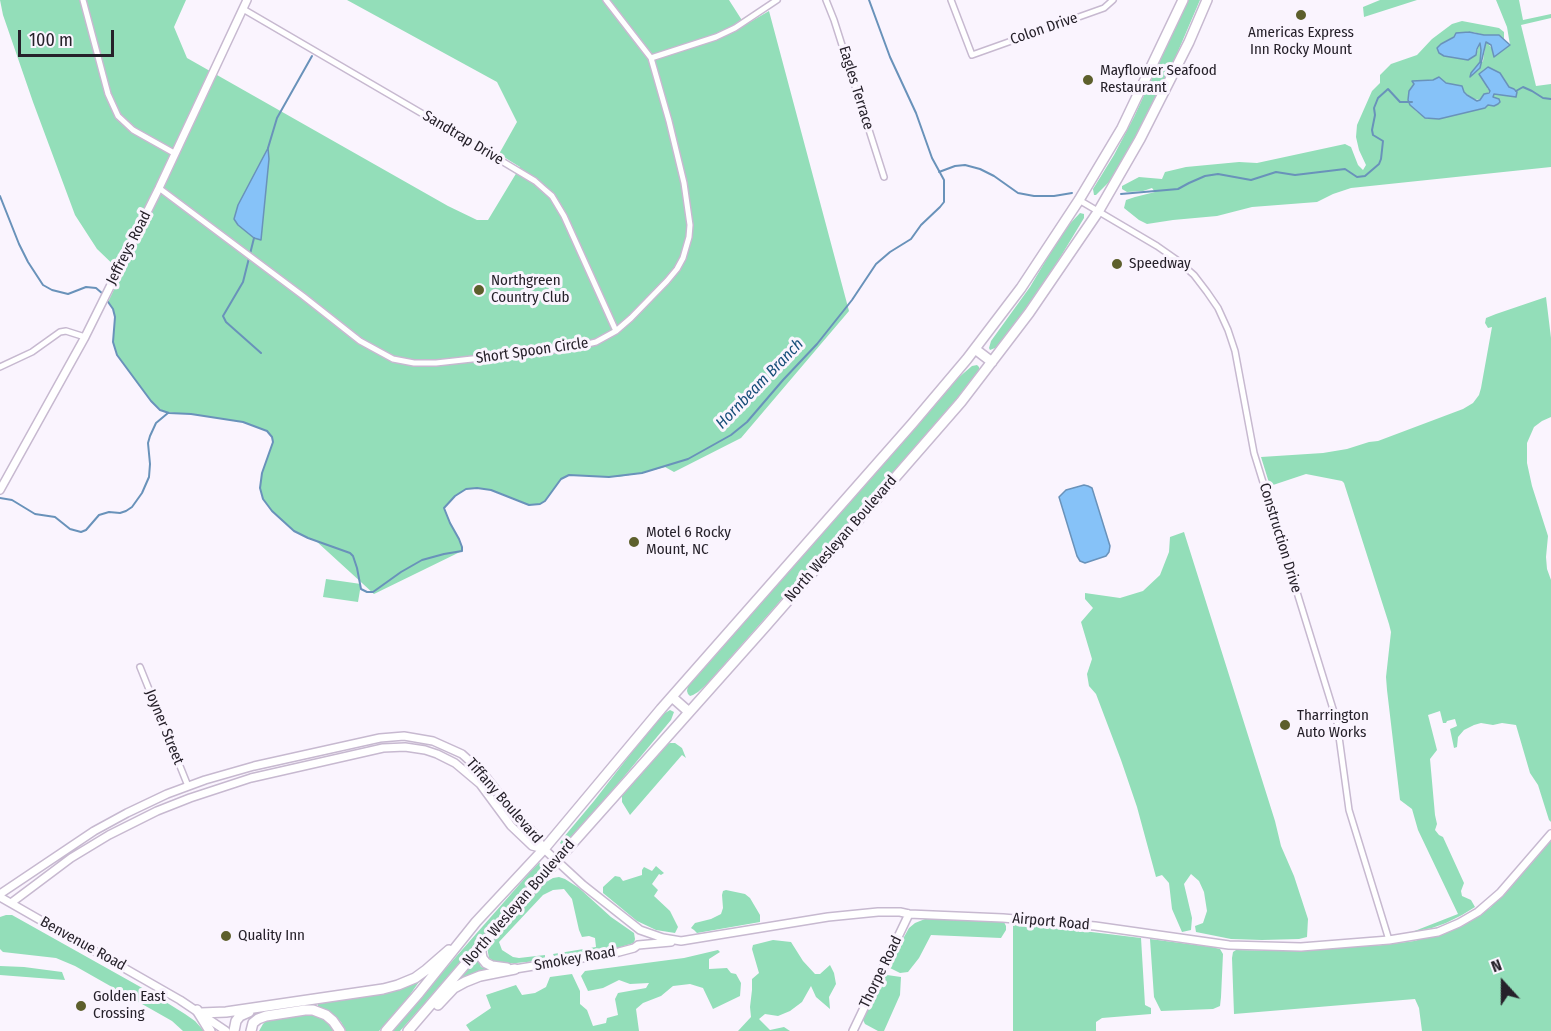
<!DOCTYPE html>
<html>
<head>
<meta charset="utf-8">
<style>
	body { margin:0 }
	#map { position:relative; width:1551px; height:1031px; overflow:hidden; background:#faf4fe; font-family:"Fira Sans Condensed",sans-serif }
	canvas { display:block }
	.north { position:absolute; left:1473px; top:953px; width:60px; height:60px; -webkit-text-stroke:4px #faf4fe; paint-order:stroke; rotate:339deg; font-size:16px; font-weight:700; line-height:24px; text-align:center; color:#26212a }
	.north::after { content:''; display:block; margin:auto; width:21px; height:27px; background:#26212a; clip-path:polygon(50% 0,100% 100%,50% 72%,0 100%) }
	.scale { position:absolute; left:18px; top:30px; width:96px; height:27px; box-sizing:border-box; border:3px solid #26212a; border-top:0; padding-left:8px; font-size:18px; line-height:21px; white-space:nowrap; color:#26212a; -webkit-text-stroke:4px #faf4fe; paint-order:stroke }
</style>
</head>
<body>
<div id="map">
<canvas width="1551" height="1031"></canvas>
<div class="north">N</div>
<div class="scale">100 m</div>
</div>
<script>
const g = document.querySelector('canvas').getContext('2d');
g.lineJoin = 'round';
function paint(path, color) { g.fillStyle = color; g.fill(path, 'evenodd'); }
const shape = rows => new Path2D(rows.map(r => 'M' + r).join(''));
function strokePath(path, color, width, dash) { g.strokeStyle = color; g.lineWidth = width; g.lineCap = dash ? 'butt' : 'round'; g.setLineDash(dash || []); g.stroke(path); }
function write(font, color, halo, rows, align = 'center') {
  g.font = font + ' "Fira Sans Condensed",sans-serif'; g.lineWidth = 6; g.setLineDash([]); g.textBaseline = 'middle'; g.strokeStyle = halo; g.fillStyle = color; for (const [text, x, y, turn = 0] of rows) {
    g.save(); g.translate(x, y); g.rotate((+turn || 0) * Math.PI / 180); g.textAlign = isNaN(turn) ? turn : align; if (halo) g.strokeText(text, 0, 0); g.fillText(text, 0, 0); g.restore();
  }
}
const green = shape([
	[0,0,186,0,174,27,187,58,448,206,477,220,488,220,520,167,499,154,517,122,497,82,347,0,729,0,745,25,769,11,849,311,741,438,674,472,665,467,642,473,618,477,568,475,561,479,545,501,540,504,529,505,491,490,477,488,466,489,455,496,444,508,450,523,459,539,462,547,462,551,374,594,316,541,302,535,289,527,272,511,263,499,260,488,262,473,273,442,272,437,267,431,243,422,191,414,164,412,151,401,117,355,113,342,115,317,113,309,108,302,122,273,97,249,75,215,33,102,3,15],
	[1188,0,1200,0,1176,56,1154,103,1120,167,1112,179,1096,195,1094,195,1093,189,1114,155,1134,117],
	[1380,0,1417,0,1364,17,1363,7],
	[1496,0,1519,0,1523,20,1551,14,1551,18,1521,25,1536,86,1551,84,1551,167,1351,188,1333,194,1317,202,1252,207,1217,216,1173,220,1147,224,1139,220,1124,208,1126,200,1135,197,1155,192,1152,188,1143,191,1127,192,1122,189,1122,186,1139,177,1162,179,1165,172,1186,167,1239,162,1257,163,1345,144,1351,147,1358,165,1363,170,1366,165,1359,150,1356,137,1357,125,1372,91,1380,83,1380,75,1391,64,1417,55,1432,39,1452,24,1462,21,1499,28,1504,32,1504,39,1499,35,1484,35,1473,32,1456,33,1454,37,1441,44,1444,56,1454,57,1476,55,1480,42,1481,50,1480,62,1471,73,1470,76,1483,61,1486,41,1493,50,1510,45,1507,27],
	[1500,73,1509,87,1498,94,1494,94,1485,108,1439,119,1428,119,1416,111,1409,102,1409,92,1418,80,1433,80,1464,92,1473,99,1480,100,1482,97,1490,91,1487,88],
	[1080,213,1084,214,1084,218,1038,294,1000,346,990,350,989,348,991,341,1030,287,1064,230],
	[1546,297,1551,338,1551,417,1542,421,1534,427,1527,443,1527,463,1532,486,1548,536,1546,557,1547,569,1551,580,1551,822,1549,820,1538,785,1530,773,1516,725,1502,723,1493,725,1481,723,1474,725,1464,730,1458,737,1457,747,1454,748,1450,729,1457,726,1455,719,1447,721,1446,723,1443,723,1440,711,1428,715,1437,750,1430,759,1435,815,1437,824,1435,830,1439,835,1443,837,1464,883,1461,891,1462,896,1471,900,1475,907,1462,915,1446,923,1432,928,1412,932,1458,914,1418,830,1412,809,1400,800,1387,690,1386,677,1391,632,1389,624,1344,483,1342,481,1306,474,1270,486,1261,457,1323,453,1347,449,1369,442,1378,441,1463,409,1473,403,1479,395,1481,388,1492,327,1488,328,1485,323,1486,318,1496,314],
	[977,365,979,367,979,372,942,417,708,683,698,692,693,695,690,696,688,694,687,691,688,685,958,378,972,366],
	[1184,532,1275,821,1281,846,1294,876,1308,919,1307,937,1299,939,1262,940,1231,939,1196,932,1195,926,1203,923,1207,911,1204,892,1199,881,1191,874,1184,884,1192,918,1191,930,1182,932,1172,909,1169,883,1162,875,1156,877,1137,807,1121,760,1096,694,1089,686,1087,674,1092,659,1081,622,1093,608,1085,599,1085,593,1120,598,1143,591,1160,575,1169,552,1170,537],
	[326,579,361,584,358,602,323,597],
	[670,710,674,712,671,720,583,826,570,839,562,845,560,843,563,838,594,801,660,716],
	[670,743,675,743,682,748,686,758,682,755,630,815,622,802,622,794,666,745],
	[1551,840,1551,1031,1422,1031,1419,1008,1415,999,1234,1014,1232,958,1233,952,1236,950,1291,951,1383,945,1414,941,1450,931,1471,921,1490,908,1530,865],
	[539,863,544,865,478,943,400,1031,391,1031,532,870],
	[656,866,664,873,661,875,659,874,652,884,658,890,654,896,670,911,678,927,675,933,656,930,637,921,603,893,603,887,615,876,620,877,623,881,642,875,642,870,644,867,652,871],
	[559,877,565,879,579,888,611,917,634,933,635,939,634,943,617,948,557,957,554,956,553,954,596,947,595,938,589,936,582,937,579,930,572,899,564,889,553,890,543,895,499,942,502,950,513,957,519,958,545,955,545,958,537,961,506,964,498,964,489,958,487,947,541,885,553,878],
	[726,890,745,894,750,898,760,915,760,922,697,933,694,930,691,928,695,923,711,919,721,914,723,908,722,895,723,891],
	[6,915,12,915,153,994,185,1014,195,1021,204,1031,183,1031,172,1021,75,966,56,958,3,952,0,949,0,917],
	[925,919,1004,922,1006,926,1006,930,1001,938,931,935,919,958,908,972,900,973,890,968,889,964,909,928,915,923],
	[1017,923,1141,938,1145,1005,1151,1008,1151,1014,1102,1018,1096,1022,1096,1031,1013,1031,1013,924],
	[1150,939,1212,947,1220,949,1223,954,1221,997,1220,1006,1213,1009,1161,1011,1154,997],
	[773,940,791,942,803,961,815,974,820,974,830,965,834,973,836,984,829,997,830,1009,816,997,811,986,802,1002,790,1011,778,1016,765,1014,759,1019,770,1030,784,1027,790,1031,738,1031,751,1017,750,1007,752,990,752,979,759,973,752,949,753,945],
	[718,950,720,952,709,959,709,969,727,968,731,973,736,974,741,983,740,996,713,1009,703,988,690,984,673,986,661,996,643,1003,636,1009,639,1031,470,1031,466,1025,491,1008,486,995,516,985,522,995,535,993,546,987,550,977,572,974,580,991,580,1004,587,1010,593,1026,606,1023,607,1018,618,1015,615,999,618,993,646,988,649,983,630,984,619,980,603,988,588,991,581,976,585,971,684,958],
	[478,957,481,967,494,970,453,985],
	[0,966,24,967,62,972,65,980,0,975],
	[887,975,901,977,900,995,884,1031,878,1031,865,1024,863,1020,884,976],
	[421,979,407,999,379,1031,346,1031,341,1022,334,1015,326,1010,318,1007,318,1001],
	[310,1014,320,1017,329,1023,335,1031,259,1031,263,1024,267,1020]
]);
const water = shape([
	[1469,32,1484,35,1499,35,1510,45,1494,57,1491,45,1486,42,1480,68,1470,77,1471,73,1480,62,1481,50,1480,43,1477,49,1476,55,1468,60,1444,56,1439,53,1437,48,1441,44,1454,37,1456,33,1469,32],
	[1488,67,1500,73,1509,87,1514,89,1517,92,1516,97,1494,94,1493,97,1499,99,1500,102,1498,104,1494,106,1488,105,1485,108,1439,119,1425,118,1410,105,1408,100,1409,91,1414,84,1412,81,1433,80,1439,77,1446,83,1462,86,1464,92,1467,95,1477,101,1480,100,1484,94,1489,93,1490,91,1479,74,1488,67],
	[268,148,269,159,261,240,254,238,238,225,234,219,238,205,268,148],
	[1084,485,1088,486,1092,488,1110,546,1109,552,1106,556,1085,563,1080,561,1077,556,1059,497,1066,490,1084,485]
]);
const stream = shape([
	[1516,91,1523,87,1532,91,1543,98,1551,99],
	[268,148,277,118,312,56],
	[939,172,955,166,965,165,980,169,994,176,1018,193,1034,196,1054,196,1072,193],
	[1121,194,1178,189,1189,183,1205,176,1218,174,1251,180,1276,172,1295,175,1345,169,1357,177,1365,176,1379,164,1381,159,1383,141,1373,135,1372,130,1375,115,1374,108,1378,98,1388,89,1400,102,1412,102],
	[0,196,19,244,28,262,43,285,52,290,68,294,86,287,96,288,103,294],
	[254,238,243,282,223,316,226,322,261,353],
	[106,299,113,309,115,317,113,342,117,355,151,401,160,410,169,413,191,414,243,422,267,431,272,437,273,442,262,473,260,488,263,499,272,511,294,531,308,538,350,553,353,556,357,568,361,589,367,592,373,592,401,572,422,560,444,554,462,551,462,547,459,539,450,523,444,508,455,496,466,489,477,488,491,490,529,505,540,504,545,501,561,479,569,475,609,477,642,473,688,459,731,435,747,422,783,380,817,344,852,300,876,264,890,252,911,239,921,225,940,207,944,202,944,180,932,158,916,113,890,57,869,0],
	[0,498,12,500,35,514,55,517,70,529,81,532,86,530,99,515,109,512,120,513,126,511,132,507,142,493,149,477,150,464,148,443,150,436,156,423,168,413]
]);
const street = shape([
	[83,0,108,94,118,116,133,130,174,153],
	[826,0,834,20,884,177],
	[951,0,972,55,1104,8,1113,0],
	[243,9,440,124,535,181,544,189,552,196,564,216,616,331],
	[651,58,716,37,735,28,777,0],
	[159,188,303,296,360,341,393,359,414,363,436,363,571,348,596,342,616,331,631,318,667,281,677,269,683,258,689,237,690,225,684,183,669,121,651,58,606,0],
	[1079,200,1157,246,1177,260,1194,275,1207,292,1218,308,1228,330,1235,351,1254,453,1337,722,1349,810,1389,940],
	[0,367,32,352,60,332,66,331,85,337],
	[140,667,188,786]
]);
const secondary = shape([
	[0,490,85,337,159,188,247,0],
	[0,894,94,831,127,813,167,794,205,780,254,766,380,738,404,736,433,741,462,754,483,773,513,811,534,833,544,849,583,885,640,930,663,938,681,941,828,917,878,912,900,912,909,914,1003,918,1095,926,1229,945,1301,947,1389,940,1438,932,1459,923,1478,912,1500,893,1551,834],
	[0,897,180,1000,226,1031],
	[11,903,71,858,109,835,157,811,190,798,251,778,383,748,405,747,425,750,437,754,455,763,480,784,511,826,532,846,544,849],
	[515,969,619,952,634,948,638,945,671,942],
	[853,1031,909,914]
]);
const highway = shape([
	[975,349,992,362],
	[672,697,689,712],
	[481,946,481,952,482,958,486,963,492,966,507,968],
	[438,1005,454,988,465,982,480,976,515,969],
	[197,1010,210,1031],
	[201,1013,226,1012,383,989,398,985,415,978,426,970,449,950],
	[234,1031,236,1021,240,1016,249,1012],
	[251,1031,253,1023,258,1019,266,1016,305,1010,313,1010,326,1015,333,1021,340,1031],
	[386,1031,419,993,476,922,544,849,661,709,912,424,967,359,1021,288,1079,200,1122,128,1183,0],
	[408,1031,481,946,765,627,961,402,997,355,1029,313,1098,212,1140,139,1189,42,1207,0]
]);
const markers = [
	[1301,15,6,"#5d5f2c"],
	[1088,80,6,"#5d5f2c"],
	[1117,264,6,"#5d5f2c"],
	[479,290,6,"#5d5f2c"],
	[634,542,6,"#5d5f2c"],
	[1285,725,6,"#5d5f2c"],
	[226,936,6,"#5d5f2c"],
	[81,1006,6,"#5d5f2c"]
];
const streetNames = [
	["Colon Drive",1044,29,-19],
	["Eagles Terrace",856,88,73],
	["Sandtrap Drive",463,138,31],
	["Jeffreys Road",129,248,-63],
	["Short Spoon Circle",532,351,-8],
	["Construction Drive",1280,538,73],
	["North Wesleyan Boulevard",841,539,-49],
	["Joyner Street",164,727,68],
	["Tiffany Boulevard",504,801,49],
	["North Wesleyan Boulevard",519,903,-49],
	["Airport Road",1051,922,5],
	["Benvenue Road",83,944,29],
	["Smokey Road",575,959,-10],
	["Thorpe Road",881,972,-64]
];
const poiNames = [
	["Americas Express",1301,33,"center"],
	["Inn Rocky Mount",1301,50,"center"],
	["Mayflower Seafood",1100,71],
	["Restaurant",1100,88],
	["Speedway",1129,264],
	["Northgreen",491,281],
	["Country Club",491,298],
	["Motel 6 Rocky",646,533],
	["Mount, NC",646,550],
	["Tharrington",1297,716],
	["Auto Works",1297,733],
	["Quality Inn",238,936],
	["Golden East",93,997],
	["Crossing",93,1014]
];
const waterNames = [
	["Hornbeam Branch",760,384,-46]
];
paint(green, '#93deb9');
paint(water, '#86c2f8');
strokePath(water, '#6992ba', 1.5);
strokePath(stream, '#6992ba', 2);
strokePath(street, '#c7b9d0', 8);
strokePath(secondary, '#c7b9d0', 10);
strokePath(highway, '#c7b9d0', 12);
strokePath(street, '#fff', 5);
strokePath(secondary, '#fff', 7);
strokePath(highway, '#fff', 9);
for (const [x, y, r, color] of markers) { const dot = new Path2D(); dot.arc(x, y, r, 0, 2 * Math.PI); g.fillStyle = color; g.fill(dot); strokePath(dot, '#faf4fe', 2); }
write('15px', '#26212a', '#faf4fe', streetNames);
write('15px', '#26212a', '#faf4fe', poiNames, 'left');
write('italic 16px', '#164e79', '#faf4fe', waterNames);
</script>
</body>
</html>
